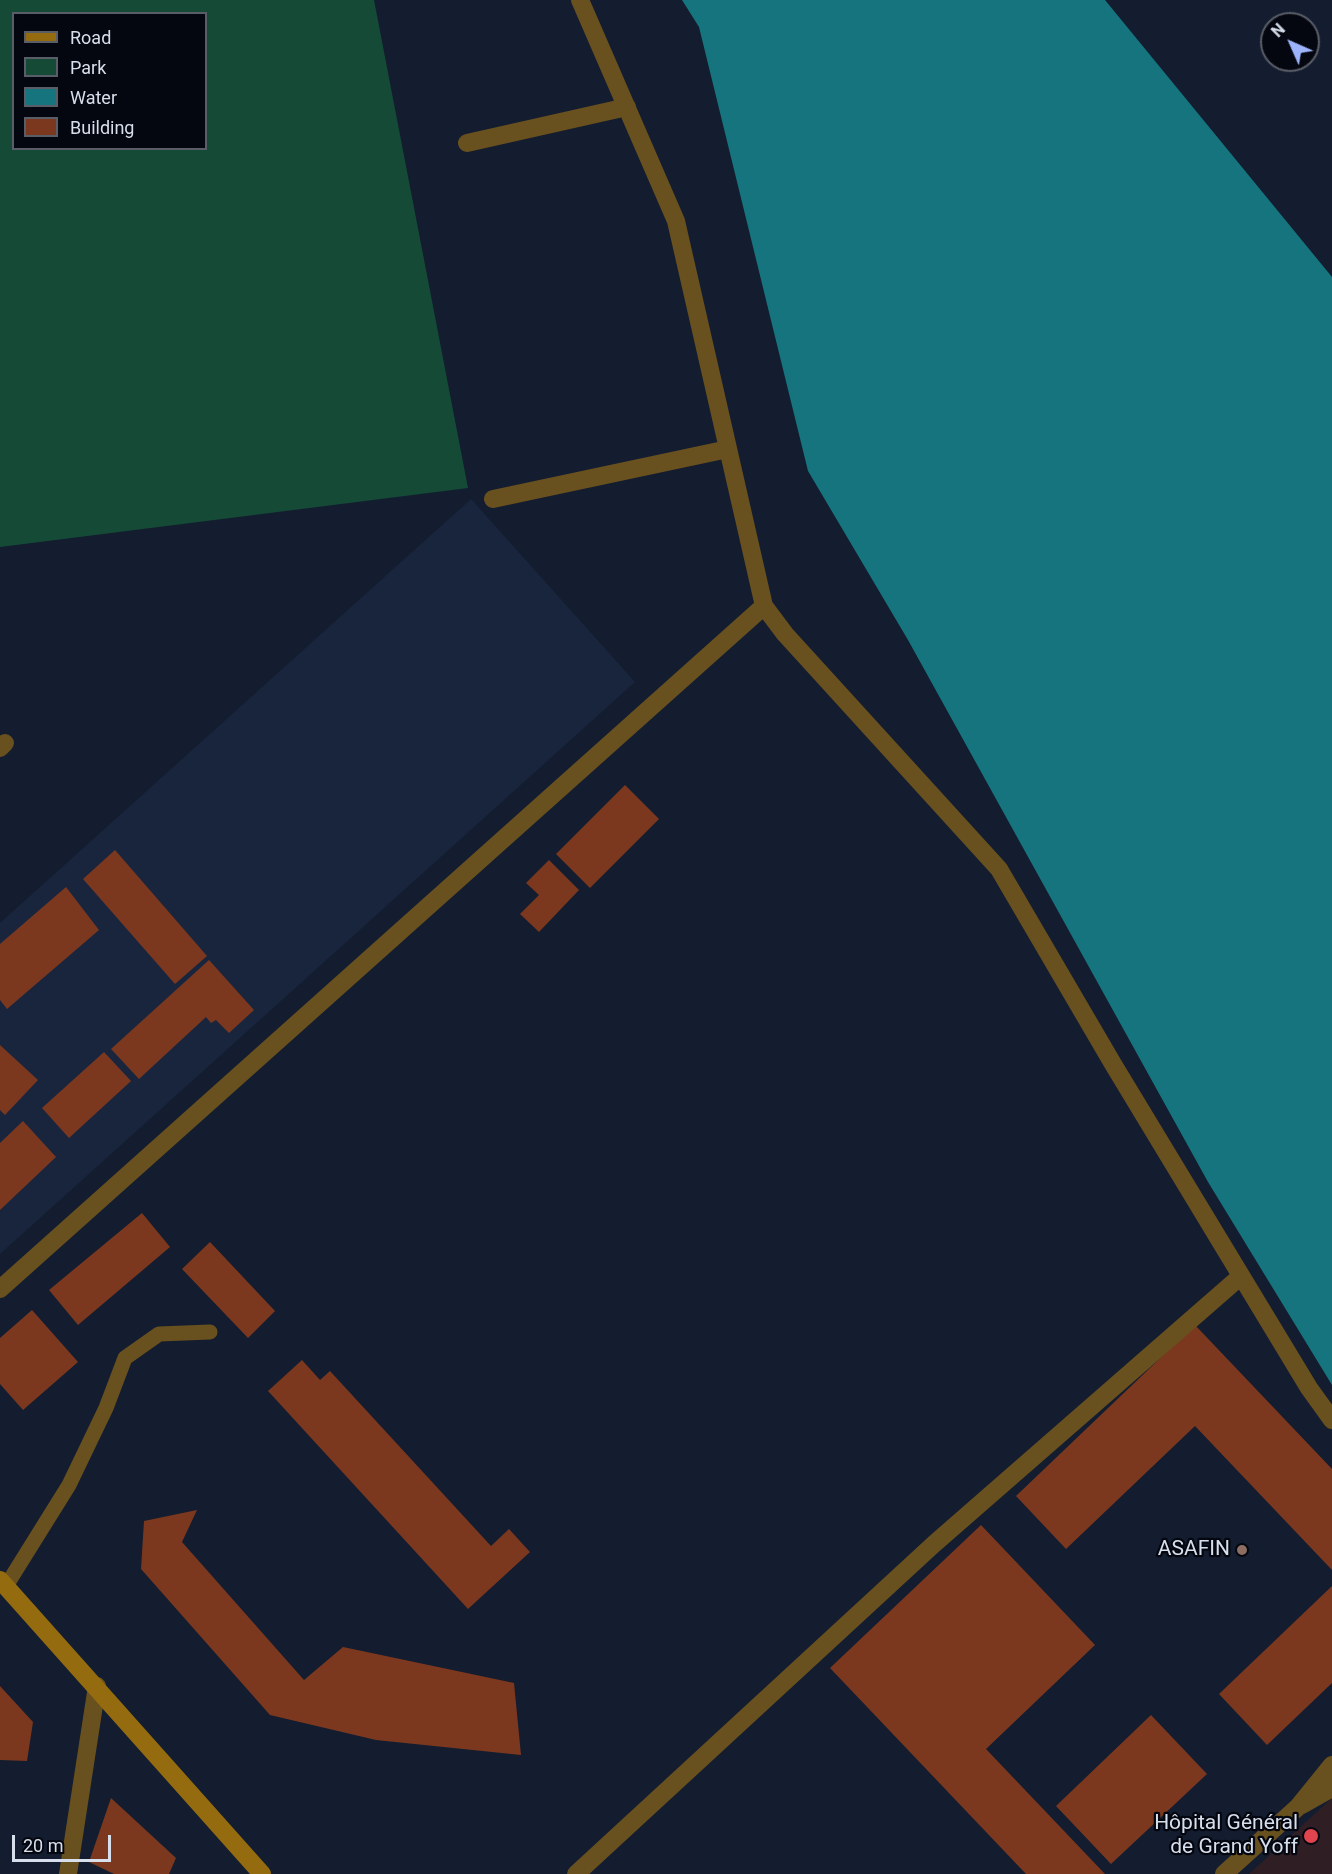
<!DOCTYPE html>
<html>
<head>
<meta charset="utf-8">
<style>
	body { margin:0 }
	#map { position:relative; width:1332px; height:1874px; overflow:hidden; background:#131d2f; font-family:Roboto,sans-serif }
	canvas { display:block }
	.legend { position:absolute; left:12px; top:12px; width:195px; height:138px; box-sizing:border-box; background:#04070f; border:2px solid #595d67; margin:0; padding:8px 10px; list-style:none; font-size:18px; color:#d8dfec }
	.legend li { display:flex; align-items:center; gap:12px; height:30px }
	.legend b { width:30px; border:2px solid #595d67 }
	.north { position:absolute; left:1260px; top:12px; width:60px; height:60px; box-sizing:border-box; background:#04070f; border:2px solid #595d67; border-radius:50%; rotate:315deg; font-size:16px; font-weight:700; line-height:24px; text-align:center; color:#d8dfec }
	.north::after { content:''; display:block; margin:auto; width:21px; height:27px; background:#9db4fd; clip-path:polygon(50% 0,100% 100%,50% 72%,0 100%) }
	.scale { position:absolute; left:12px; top:1835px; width:99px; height:27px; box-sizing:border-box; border:3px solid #d8dfec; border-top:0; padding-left:8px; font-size:18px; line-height:21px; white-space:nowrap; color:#d8dfec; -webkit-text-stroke:4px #04070f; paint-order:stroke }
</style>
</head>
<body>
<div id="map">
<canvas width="1332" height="1874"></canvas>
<ul class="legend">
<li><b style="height:8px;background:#946c0f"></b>Road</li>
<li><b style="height:16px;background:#154b36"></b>Park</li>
<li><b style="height:16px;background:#15747d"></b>Water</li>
<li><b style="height:16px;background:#7c381e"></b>Building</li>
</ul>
<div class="north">N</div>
<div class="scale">20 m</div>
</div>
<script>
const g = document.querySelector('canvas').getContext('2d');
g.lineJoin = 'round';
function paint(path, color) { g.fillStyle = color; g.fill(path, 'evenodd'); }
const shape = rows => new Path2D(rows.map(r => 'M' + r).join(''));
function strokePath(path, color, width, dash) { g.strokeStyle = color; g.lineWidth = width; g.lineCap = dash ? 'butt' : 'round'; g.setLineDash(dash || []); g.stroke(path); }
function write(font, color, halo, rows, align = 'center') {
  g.font = font + ' Roboto,sans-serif'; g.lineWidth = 4.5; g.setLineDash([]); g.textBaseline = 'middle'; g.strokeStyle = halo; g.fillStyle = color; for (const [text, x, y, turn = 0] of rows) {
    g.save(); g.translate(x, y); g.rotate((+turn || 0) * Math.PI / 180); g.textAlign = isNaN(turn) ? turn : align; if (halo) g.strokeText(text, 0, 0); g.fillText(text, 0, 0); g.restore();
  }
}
const built = shape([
	[471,499,635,682,0,1254,0,923]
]);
const industrial = shape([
	[1332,1798,1332,1874,1249,1874]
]);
const green = shape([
	[0,0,374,0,468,488,0,547],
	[14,14,206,14,206,148,14,148]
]);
const water = shape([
	[682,0,1105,0,1332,277,1332,1385,1208,1182,908,640,808,471,699,27]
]);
const building = shape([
	[625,785,659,819,590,888,556,854],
	[115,850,207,956,175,984,83,879],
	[549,860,579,890,539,932,520,914,539,895,526,883],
	[66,887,99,930,7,1009,0,1000,0,944],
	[209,960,254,1010,229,1033,216,1020,211,1023,206,1017,139,1079,111,1049],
	[0,1045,38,1080,5,1115,0,1110],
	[104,1052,131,1081,69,1138,42,1108],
	[23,1121,56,1157,0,1210,0,1143],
	[142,1213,170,1247,78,1325,49,1290],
	[210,1242,275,1311,248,1338,182,1269],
	[32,1310,78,1362,23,1410,0,1384,0,1338],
	[1195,1325,1332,1469,1332,1570,1195,1426,1066,1549,1016,1496],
	[302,1360,320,1380,330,1371,491,1546,509,1529,530,1552,468,1609,268,1391],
	[197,1510,182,1542,304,1680,343,1647,514,1683,521,1755,376,1740,270,1715,141,1569,144,1521],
	[981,1525,1095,1645,986,1749,1105,1874,1026,1874,830,1668],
	[1332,1586,1332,1683,1267,1745,1219,1694],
	[0,1686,33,1722,27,1761,0,1760],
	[1151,1715,1207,1774,1111,1864,1056,1806],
	[111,1798,176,1858,169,1874,114,1874,89,1862]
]);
const lane = shape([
	[6,1586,69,1485,106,1408,125,1358,159,1334,210,1332]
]);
const street = shape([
	[580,0,676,221,764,606,785,634,999,869,1113,1064,1309,1388,1332,1420],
	[467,143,627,107],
	[493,499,728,449],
	[0,748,5,743],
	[0,1289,764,606],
	[1302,1805,1332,1788],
	[68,1874,97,1686],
	[576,1874,934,1544,1241,1276],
	[1224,1874,1298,1807,1332,1765]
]);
const secondary = shape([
	[0,1580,262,1874]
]);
const markers = [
	[1242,1550,6,"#8d6e63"],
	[1311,1836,8,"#e0444e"]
];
const poiNames = [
	["ASAFIN",1230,1550],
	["Hôpital Général",1298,1824],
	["de Grand Yoff",1298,1848]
];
paint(built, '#18253d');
paint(industrial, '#301e25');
paint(green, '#154b36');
paint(water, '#15747d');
paint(building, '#7c381e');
strokePath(lane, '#69501f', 15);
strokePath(street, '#69501f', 18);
strokePath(secondary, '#946c0f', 18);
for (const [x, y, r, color] of markers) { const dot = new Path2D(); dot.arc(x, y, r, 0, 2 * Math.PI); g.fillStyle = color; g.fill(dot); strokePath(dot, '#04070f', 2); }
write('21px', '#d8dfec', '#04070f', poiNames, 'right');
</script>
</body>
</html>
